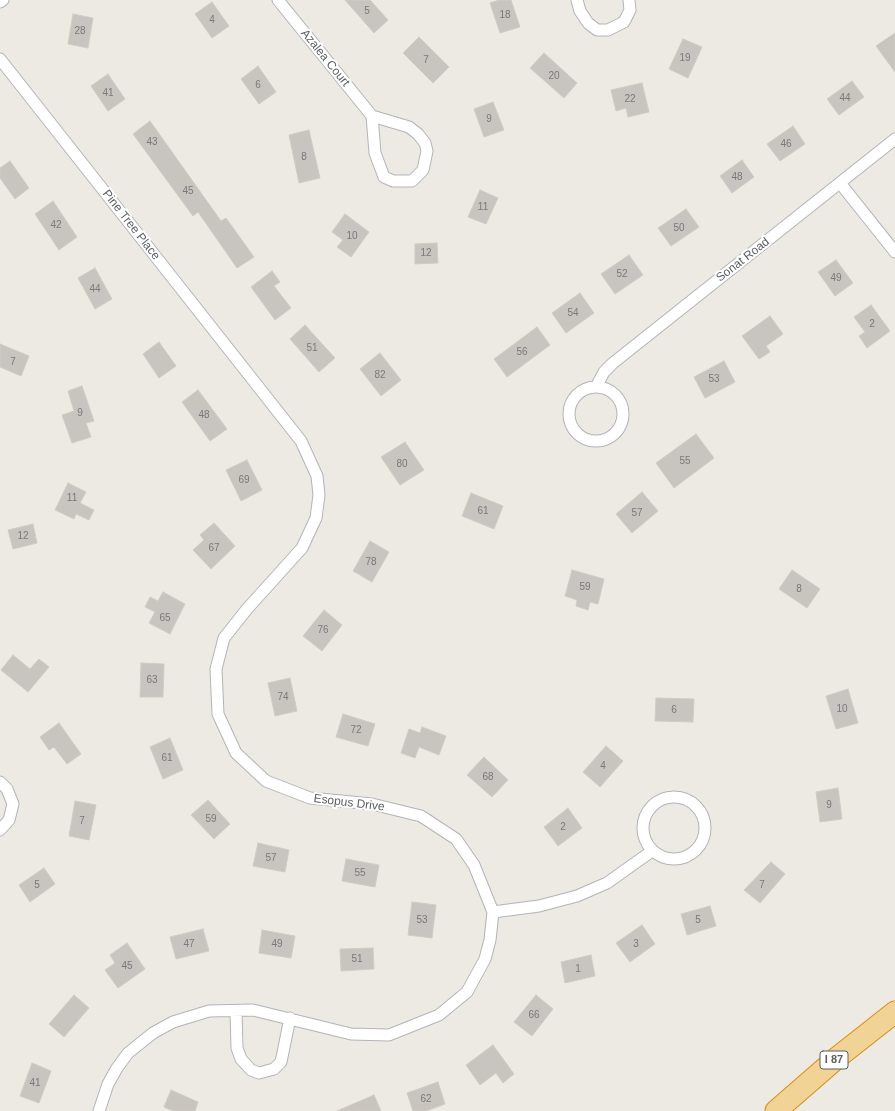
<!DOCTYPE html>
<html>
<head>
<meta charset="utf-8">
<style>
	body { margin:0 }
	canvas { display:block; background:#edeae4 }
</style>
</head>
<body>
<canvas width="895" height="1111"></canvas>
<script>
const g = document.querySelector('canvas').getContext('2d');
g.lineJoin = 'round';
function paint(path, color) { g.fillStyle = color; g.fill(path, 'evenodd'); }
const shape = rows => new Path2D(rows.map(r => 'M' + r).join(''));
function strokePath(path, color, width, dash) { g.strokeStyle = color; g.lineWidth = width; g.lineCap = dash ? 'butt' : 'round'; g.setLineDash(dash || []); g.stroke(path); }
function write(font, color, halo, rows, align = 'center') {
  g.font = font + ' Helvetica,sans-serif'; g.lineWidth = 4; g.setLineDash([]); g.textBaseline = 'middle'; g.strokeStyle = halo; g.fillStyle = color; for (const [text, x, y, turn = 0] of rows) {
    g.save(); g.translate(x, y); g.rotate((+turn || 0) * Math.PI / 180); g.textAlign = isNaN(turn) ? turn : align; if (halo) g.strokeText(text, 0, 0); g.fillText(text, 0, 0); g.restore();
  }
}
const building = shape([
	[345,0,370,0,388,20,374,33,345,0],
	[499,0,511,0,520,27,500,33,490,3,499,0],
	[212,2,229,26,212,38,195,14,212,2],
	[73,14,93,18,88,48,68,44,73,14],
	[895,33,895,72,876,46,895,33],
	[419,37,449,67,433,83,403,53,419,37],
	[683,39,702,47,688,78,669,69,683,39],
	[544,53,577,83,564,98,530,68,544,53],
	[258,66,276,92,259,104,241,79,258,66],
	[108,74,125,99,108,111,91,86,108,74],
	[852,81,864,97,839,115,827,99,852,81],
	[642,83,649,112,628,117,626,108,616,111,611,90,642,83],
	[493,102,504,130,484,137,474,109,493,102],
	[150,121,221,221,226,218,254,257,237,268,198,212,193,216,133,134,150,121],
	[793,126,805,144,780,161,767,144,793,126],
	[309,130,320,178,299,183,289,135,309,130],
	[742,160,754,177,732,193,720,176,742,160],
	[10,161,29,188,15,199,0,178,0,168,10,161],
	[480,190,498,198,486,224,468,217,480,190],
	[53,201,77,237,59,250,35,214,53,201],
	[686,209,699,227,671,246,658,228,686,209],
	[345,214,369,232,351,257,337,247,343,240,332,232,345,214],
	[437,243,438,263,415,264,415,244,437,243],
	[629,255,643,275,615,294,601,274,629,255],
	[836,260,853,283,835,296,818,272,836,260],
	[95,268,112,299,95,309,78,278,95,268],
	[272,271,280,282,274,286,291,308,275,320,251,287,272,271],
	[580,293,594,313,566,333,552,313,580,293],
	[871,305,890,331,867,348,859,336,865,332,854,317,871,305],
	[770,316,783,334,766,346,770,352,759,359,742,336,770,316],
	[305,325,335,358,319,372,290,339,305,325],
	[537,327,550,345,507,377,494,359,537,327],
	[159,342,176,366,159,378,143,354,159,342],
	[0,344,29,356,21,376,0,367,0,344],
	[380,353,401,380,381,396,360,369,380,353],
	[724,361,735,382,705,398,694,377,724,361],
	[82,386,94,421,86,423,91,437,72,443,62,415,74,411,68,391,82,386],
	[198,390,227,429,210,441,182,402,198,390],
	[696,434,714,458,674,488,656,463,696,434],
	[405,442,424,470,400,485,381,457,405,442],
	[247,460,262,490,241,501,226,470,247,460],
	[68,483,86,492,80,503,94,510,89,520,76,514,74,519,55,510,68,483],
	[642,492,658,511,632,533,616,514,642,492],
	[471,493,503,506,494,529,462,516,471,493],
	[214,523,235,546,211,569,193,550,204,540,200,535,214,523],
	[33,524,37,543,13,549,8,530,33,524],
	[370,541,389,552,372,582,353,571,370,541],
	[572,570,604,579,598,604,590,602,588,610,576,606,577,600,565,596,572,570],
	[792,570,820,589,807,608,779,589,792,570],
	[163,592,185,604,170,634,149,623,155,612,145,607,150,597,158,601,163,592],
	[324,610,342,625,322,651,303,636,324,610],
	[13,655,30,669,39,659,49,667,28,692,1,670,13,655],
	[141,663,164,664,163,697,140,697,141,663],
	[290,678,297,711,275,716,268,683,290,678],
	[848,689,858,723,836,729,826,696,848,689],
	[656,698,694,699,693,722,655,721,656,698],
	[343,714,375,724,368,746,336,737,343,714],
	[59,723,81,754,67,764,54,747,49,750,40,737,59,723],
	[422,727,446,736,439,755,419,747,415,758,401,753,409,729,420,733,422,727],
	[170,738,183,770,163,779,150,747,170,738],
	[606,746,623,761,600,787,583,772,606,746],
	[484,757,508,780,492,797,467,775,484,757],
	[838,788,842,819,820,822,816,792,838,788],
	[208,800,230,824,214,839,191,815,208,800],
	[75,801,96,805,89,840,69,836,75,801],
	[568,808,582,828,558,846,544,827,568,808],
	[258,843,289,850,285,872,253,866,258,843],
	[346,859,379,865,375,887,342,881,346,859],
	[771,862,785,874,760,903,744,890,771,862],
	[44,868,55,884,30,902,19,885,44,868],
	[412,902,436,905,432,938,408,935,412,902],
	[710,906,716,926,687,935,681,914,710,906],
	[642,925,655,944,630,962,616,943,642,925],
	[203,929,209,951,176,959,170,937,203,929],
	[262,930,295,936,291,958,259,953,262,930],
	[127,943,145,969,118,988,105,970,115,963,110,955,127,943],
	[373,948,374,969,341,971,340,949,373,948],
	[591,955,595,976,565,983,561,962,591,955],
	[74,995,89,1008,64,1037,49,1024,74,995],
	[536,995,553,1009,532,1036,514,1022,536,995],
	[493,1045,514,1074,503,1083,496,1073,480,1085,466,1065,493,1045],
	[32,1063,51,1071,39,1103,20,1096,32,1063],
	[438,1082,445,1104,426,1111,413,1111,407,1093,438,1082],
	[171,1090,198,1102,195,1111,173,1111,164,1107,171,1090],
	[374,1095,381,1111,337,1111,374,1095]
]);
const street = shape([
	[278,0,372,116],
	[577,0,580,11,588,23,597,30,608,30,624,22,630,10,629,0],
	[0,2,3,0],
	[0,59,301,441,317,476,319,495,316,518,302,548,247,609,224,638,216,669,218,714,236,753,266,781,310,798,372,804,421,816,456,839,474,865,493,912,490,940,485,959,467,992,439,1015,389,1035,351,1034,253,1010,209,1011,173,1022,153,1033,128,1053,117,1068,108,1084,99,1111],
	[372,116,409,127,418,134,425,143,427,151,423,170,412,181,393,181,384,177,375,153,372,116],
	[840,183,895,252],
	[596,387,604,372,613,363,895,139],
	'569 414a27 27 0 1 1 54 0a27 27 0 1 1-54 0Z',
	[0,782,7,789,13,804,9,820,0,830],
	'643 828a31 31 0 1 1 62 0a31 31 0 1 1-62 0Z',
	[493,912,539,906,577,896,607,883,652,851],
	[236,1011,237,1048,241,1059,251,1070,259,1073,274,1069,281,1062,290,1018]
]);
const highway = shape([
	[776,1111,838,1057,895,1012]
]);
const numberNames = [
	["5",367,11],
	["18",505,15],
	["4",212,20],
	["28",80,31],
	["19",685,58],
	["7",426,60],
	["20",554,76],
	["6",258,85],
	["41",108,93],
	["44",845,98],
	["22",630,99],
	["9",489,119],
	["43",152,142],
	["46",786,144],
	["8",304,157],
	["48",737,177],
	["45",188,191],
	["11",483,207],
	["42",56,225],
	["50",679,228],
	["10",352,236],
	["12",426,253],
	["52",622,274],
	["49",836,278],
	["44",95,289],
	["54",573,313],
	["2",872,324],
	["51",312,348],
	["56",522,352],
	["7",13,362],
	["82",380,375],
	["53",714,379],
	["9",80,413],
	["48",204,415],
	["55",685,461],
	["80",402,464],
	["69",244,480],
	["11",72,498],
	["61",483,511],
	["57",637,513],
	["12",23,536],
	["67",214,548],
	["78",371,562],
	["59",585,587],
	["8",799,589],
	["65",165,618],
	["76",323,630],
	["63",152,680],
	["74",283,697],
	["10",842,709],
	["6",674,710],
	["72",356,730],
	["61",167,758],
	["4",603,766],
	["68",488,777],
	["9",829,805],
	["59",211,819],
	["7",82,821],
	["2",563,827],
	["57",271,858],
	["55",360,873],
	["5",37,885],
	["7",762,885],
	["53",422,920],
	["5",698,920],
	["47",189,944],
	["49",277,944],
	["3",636,944],
	["51",357,959],
	["45",127,966],
	["1",578,969],
	["66",534,1015],
	["41",35,1083],
	["62",426,1099]
];
const shields = [
	[834,1060,28]
];
const shieldNames = [
	["I 87",834,1060]
];
const streetNames = [
	["Azalea Court",325,58,51],
	["Pine Tree Place",131,225,52],
	["Sonat Road",743,260,-38],
	["Esopus Drive",349,803,7]
];
paint(building, '#c8c5c0');
strokePath(building, '#d1cbc3', 1);
strokePath(street, '#b1b4b8', 13);
strokePath(highway, '#da8c16', 23);
strokePath(street, '#fff', 11);
strokePath(highway, '#f2d396', 21);
write('10px', '#77797a', null, numberNames);
for (const [x, y, w] of shields) { const box = new Path2D(); box.roundRect(x - w / 2, y - 9, w, 18, 3); g.fillStyle = '#fff'; g.fill(box); strokePath(box, '#5c6063', 1); }
write('bold 11px', '#5c6063', null, shieldNames);
write('12px', '#5c6063', '#fff', streetNames);
</script>
</body>
</html>
